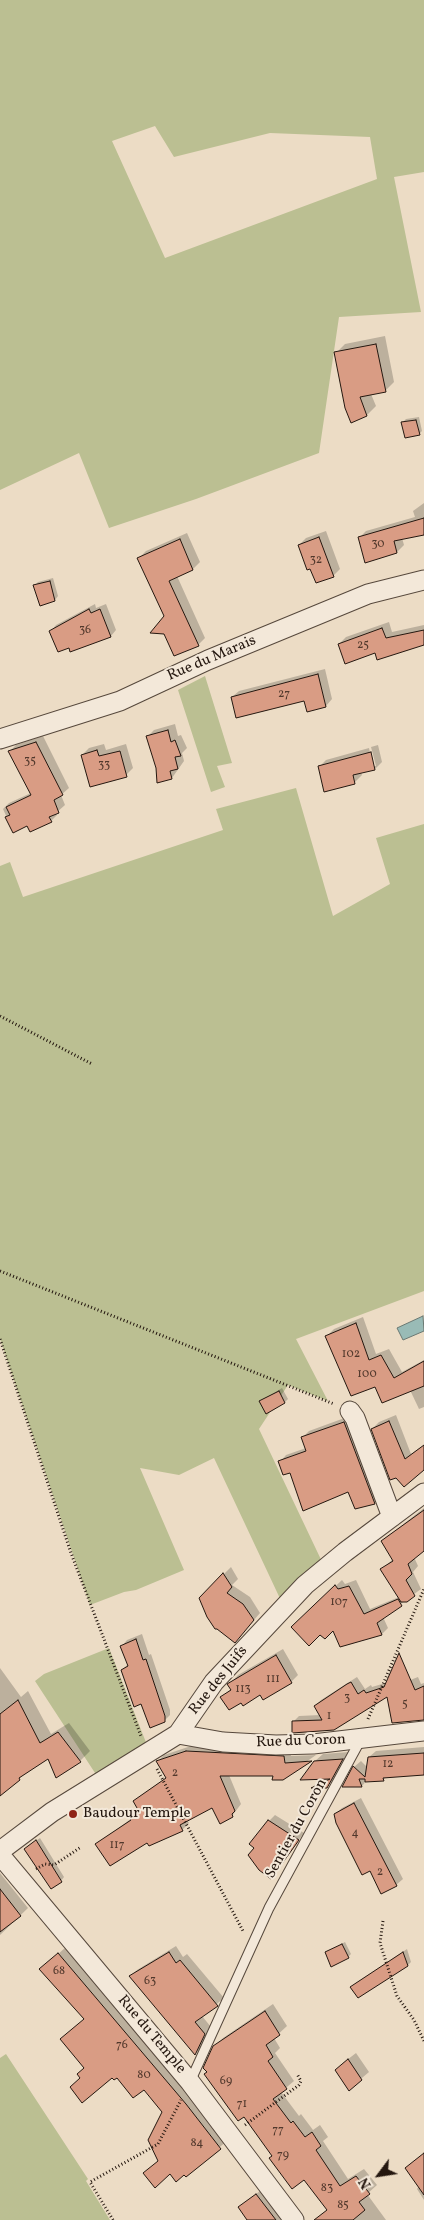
<!DOCTYPE html>
<html>
<head>
<meta charset="utf-8">
<style>
	body { margin:0 }
	#map { position:relative; width:424px; height:2220px; overflow:hidden; background:#ecdcc5; font-family:Vollkorn,serif }
	canvas { display:block }
	.north { position:absolute; left:354px; top:2150px; width:50px; height:50px; -webkit-text-stroke:4px #f3e8d9; paint-order:stroke; rotate:239deg; font-size:14px; font-weight:700; line-height:20px; text-align:center; color:#24170f }
	.north::after { content:''; display:block; margin:auto; width:18px; height:22px; background:#24170f; clip-path:polygon(50% 0,100% 100%,50% 72%,0 100%) }
</style>
</head>
<body>
<div id="map">
<canvas width="424" height="2220"></canvas>
<div class="north">N</div>
</div>
<script>
const g = document.querySelector('canvas').getContext('2d');
g.lineJoin = 'round';
function paint(path, color) { g.fillStyle = color; g.fill(path, 'evenodd'); }
const shape = rows => new Path2D(rows.map(r => 'M' + r).join(''));
function strokePath(path, color, width, dash) { g.strokeStyle = color; g.lineWidth = width; g.lineCap = dash ? 'butt' : 'round'; g.setLineDash(dash || []); g.stroke(path); }
function write(font, color, halo, rows, align = 'center') {
  g.font = font + ' Vollkorn,serif'; g.lineWidth = 4; g.setLineDash([]); g.textBaseline = 'middle'; g.strokeStyle = halo; g.fillStyle = color; for (const [text, x, y, turn = 0] of rows) {
    g.save(); g.translate(x, y); g.rotate((+turn || 0) * Math.PI / 180); g.textAlign = isNaN(turn) ? turn : align; if (halo) g.strokeText(text, 0, 0); g.fillText(text, 0, 0); g.restore();
  }
}
const green = shape([
	[0,0,424,0,424,172,394,177,421,312,339,317,319,453,196,499,109,528,79,453,0,490],
	[155,126,174,157,270,133,370,137,377,179,165,258,112,141],
	[205,676,232,763,217,766,225,787,211,792,178,690],
	[296,788,333,916,390,884,376,838,424,824,424,1291,296,1339,328,1401,288,1385,259,1429,325,1568,284,1607,214,1458,179,1475,140,1468,184,1570,136,1590,124,1592,90,1605,0,1339,0,866,10,862,23,897,223,830,216,809],
	[109,1648,147,1745,97,1776,35,1681,44,1674],
	[6,2054,88,2179,86,2181,110,2220,0,2220,0,2058]
]);
const water = shape([
	[423,1316,424,1331,403,1340,397,1328,423,1316]
]);
const shadow = shape([
	[385,336,394,382,385,391,371,394,376,406,367,415,336,353,345,344],
	[419,417,422,431,419,434,403,422,406,419],
	[424,503,424,533,402,538,404,545,397,552,359,538,366,531,415,517,413,511],
	[326,531,340,569,333,576,299,545,306,538],
	[187,533,200,562,193,569,177,576,205,638,198,645,165,616,139,558,146,551],
	[53,578,58,596,55,600,41,604,35,585,38,582],
	[95,604,96,608,106,604,116,630,111,636,71,651,69,647,51,631,56,625],
	[389,622,392,632,424,625,424,645,376,652,339,644,346,637],
	[325,669,332,699,326,706,308,711,305,699,232,697,239,691],
	[175,724,178,736,181,735,187,748,182,753,184,761,172,778,157,768,148,736,154,730],
	[43,736,69,788,61,795,65,805,56,813,57,815,51,821,28,824,13,831,3,809,9,803,31,793,10,751,16,745],
	[104,744,106,750,126,744,133,768,126,775,82,755,89,748],
	[378,745,382,762,375,769,361,772,362,775,355,782,319,767,326,760,369,748,373,766,376,766,371,747],
	[363,1317,376,1354,389,1349,402,1372,424,1360,424,1407,419,1409,410,1390,376,1385,327,1336,334,1329],
	[282,1388,288,1399,285,1402,261,1401],
	[396,1415,411,1454,424,1445,424,1469,404,1485,372,1429,379,1422],
	[350,1416,381,1496,374,1503,349,1490,291,1471,280,1462,286,1455,306,1448,302,1438,309,1431],
	[424,1508,424,1550,414,1557,418,1566,413,1572,421,1589,383,1617,388,1628,382,1634,341,1646,333,1629,320,1634,293,1627,342,1580,345,1584,356,1580,370,1609,399,1597,382,1569,393,1559,382,1541],
	[231,1567,238,1579,232,1585,250,1597,260,1613,242,1634,200,1598],
	[142,1634,149,1655,151,1654,170,1710,170,1715,164,1721,142,1703,122,1670,128,1664,122,1646,127,1640],
	[283,1649,298,1675,291,1682,241,1701,222,1697,231,1689,229,1685,238,1675],
	[0,1668,21,1697,28,1691,51,1734,69,1723,90,1751,80,1761,49,1757,26,1773,0,1794],
	[357,1677,365,1689,371,1685,372,1687,392,1681,334,1729,293,1722,299,1716,320,1715,315,1706,321,1700],
	[418,1677,421,1684,424,1683,424,1717,395,1686],
	[194,1745,290,1750,291,1756,316,1755,283,1778,274,1775,229,1775,241,1804,232,1816,213,1806,187,1820,189,1823,182,1830,147,1841,97,1844,132,1818,129,1814,138,1807,134,1801,167,1777,158,1761,164,1755],
	[424,1747,424,1775,387,1776,383,1780,367,1780,362,1786,344,1786,354,1767,361,1761,368,1768,369,1757,376,1751],
	[349,1752,334,1779,327,1786,314,1786,326,1778,315,1761,323,1754],
	[361,1798,403,1879,396,1885,370,1870,335,1814,342,1808],
	[275,1815,304,1833,271,1877,256,1847,269,1821],
	[40,1838,64,1877,61,1881,29,1846],
	[0,1873,28,1908,0,1935],
	[345,1942,351,1954,348,1957,327,1952],
	[176,1946,183,1957,187,1954,224,1998,202,2016,211,2027,202,2047,196,2053,131,1976,137,1970],
	[66,1947,227,2141,186,2175,170,2172,159,2160,163,2111,144,2089,117,2077,82,2078,86,2067,86,2019,48,1963],
	[407,1949,411,1962,408,1965,358,1996,355,1984],
	[273,2004,287,2026,274,2038,280,2048,275,2053,294,2081,281,2092,299,2116,301,2114,313,2130,320,2125,328,2137,323,2141,348,2179,364,2169,377,2185,367,2194,386,2220,316,2220,328,2209,304,2178,274,2155,245,2115,209,2071,214,2047,223,2038],
	[356,2053,369,2072,349,2089,343,2063],
	[424,2153,424,2200,417,2189,419,2186],
	[264,2188,288,2220,249,2220,239,2207]
]);
const building = shape([
	[376,344,386,392,360,397,367,416,351,423,345,408,334,352,376,344],
	[416,420,420,435,405,438,401,422,416,420],
	[424,518,424,535,394,541,397,553,365,563,358,537,424,518],
	[319,537,334,577,316,583,310,569,307,570,298,545,319,537],
	[180,539,193,570,169,581,199,646,174,656,164,634,150,633,164,616,137,558,180,539],
	[50,581,55,601,40,606,33,585,50,581],
	[89,609,91,613,100,609,111,637,70,652,69,648,58,652,49,631,89,609],
	[382,628,386,638,424,630,424,645,377,660,375,653,345,664,338,644,382,628],
	[318,674,326,707,307,712,304,701,236,718,231,697,318,674],
	[168,730,171,742,175,740,181,756,175,757,178,769,170,771,172,779,157,783,156,768,146,736,168,730],
	[36,742,63,795,54,800,59,813,49,817,52,822,30,832,27,826,13,833,5,817,10,815,6,807,31,795,8,751,36,742],
	[97,750,99,756,120,751,127,777,90,787,81,755,97,750],
	[371,752,375,770,353,775,355,784,324,792,318,766,371,752],
	[356,1323,369,1360,381,1355,394,1378,424,1361,424,1386,382,1403,375,1387,351,1396,325,1336,356,1323],
	[279,1391,285,1403,266,1414,259,1401,279,1391],
	[389,1421,405,1459,424,1445,424,1470,404,1487,396,1478,390,1480,371,1429,389,1421],
	[344,1422,375,1504,355,1509,348,1492,303,1511,290,1473,283,1475,278,1461,306,1451,301,1437,344,1422],
	[424,1510,424,1551,408,1564,412,1574,406,1580,415,1596,407,1602,401,1602,380,1569,393,1561,381,1541,424,1510],
	[223,1573,232,1587,227,1593,243,1604,254,1620,235,1643,217,1629,215,1629,207,1617,199,1598,223,1573],
	[335,1585,338,1589,349,1586,364,1614,398,1599,402,1606,377,1623,382,1635,340,1647,333,1631,325,1639,320,1635,309,1646,291,1627,335,1585],
	[136,1639,143,1660,146,1659,165,1716,165,1722,150,1728,141,1704,134,1707,121,1670,128,1666,120,1646,136,1639],
	[399,1653,415,1690,424,1686,424,1720,392,1723,387,1697,334,1730,292,1733,292,1721,322,1720,314,1706,347,1684,351,1682,358,1694,364,1690,366,1693,384,1687,399,1653],
	[276,1655,292,1683,263,1700,260,1695,243,1706,241,1703,229,1710,220,1697,231,1690,227,1684,276,1655],
	[18,1700,40,1743,58,1732,81,1762,56,1778,48,1759,19,1778,20,1780,0,1796,0,1714,18,1700],
	[186,1751,284,1756,285,1763,312,1761,283,1780,272,1780,273,1776,220,1776,235,1811,232,1814,233,1817,220,1824,212,1808,180,1825,183,1831,149,1846,147,1843,110,1866,95,1844,131,1820,128,1814,137,1808,133,1801,166,1778,156,1761,186,1751],
	[424,1753,424,1775,383,1778,384,1781,365,1782,365,1779,359,1779,362,1787,342,1787,353,1766,365,1777,368,1757,424,1753],
	[343,1759,327,1788,311,1788,330,1779,300,1780,314,1761,343,1759],
	[354,1803,397,1886,381,1894,370,1871,362,1875,336,1823,334,1814,354,1803],
	[268,1820,299,1840,271,1879,259,1870,248,1855,254,1848,249,1844,268,1820],
	[36,1840,62,1882,51,1889,24,1849,36,1840],
	[0,1889,21,1916,0,1932,0,1889],
	[342,1944,349,1958,331,1967,325,1952,342,1944],
	[169,1952,176,1963,180,1960,218,2006,195,2022,205,2034,195,2055,129,1976,169,1952],
	[403,1952,408,1966,358,1998,350,1987,403,1952],
	[58,1953,186,2104,221,2149,186,2177,184,2175,176,2182,170,2174,155,2188,143,2173,158,2161,148,2140,162,2112,144,2090,133,2098,117,2078,114,2080,112,2078,82,2103,70,2087,80,2078,77,2074,84,2068,60,2039,84,2019,39,1969,58,1953],
	[265,2011,280,2035,266,2045,273,2057,268,2061,287,2089,273,2099,291,2123,293,2121,305,2137,312,2132,321,2146,316,2150,340,2186,356,2176,370,2194,359,2202,365,2210,353,2220,314,2220,327,2210,304,2180,292,2189,269,2158,272,2156,244,2117,238,2121,204,2074,207,2072,203,2068,213,2046,265,2011],
	[348,2059,362,2080,349,2091,335,2070,348,2059],
	[424,2153,424,2195,405,2168,424,2153],
	[256,2194,276,2220,247,2220,238,2207,256,2194]
]);
const path = shape([
	[0,1016,92,1064],
	[0,1271,334,1404],
	[0,1339,71,1553,141,1736],
	[368,1719,424,1589],
	[157,1769,243,1931],
	[36,1869,45,1864,54,1865,81,1847],
	[383,1921,380,1943,397,1996,414,2020,424,2041],
	[245,2125,299,2085,301,2081,297,2074],
	[113,2220,90,2182,158,2144,181,2100]
]);
const service = shape([
	[190,2082,269,1908,361,1739]
]);
const minor = shape([
	[0,739,120,701,208,660,368,594,424,580],
	[350,1411,355,1418,392,1517],
	[178,1734,223,1742,276,1745,313,1744,424,1731],
	[0,1851,52,1812,178,1734,214,1682,305,1585,345,1552,424,1493],
	[0,1855,190,2082,294,2220]
]);
const markers = [
	[73,1814,5,"#8f2418"]
];
const numberNames = [
	["30",378,545],
	["32",316,561],
	["36",85,631],
	["25",363,646],
	["27",284,695],
	["35",30,762],
	["33",104,766],
	["102",351,1355],
	["100",367,1375],
	["107",339,1603],
	["111",273,1680],
	["113",243,1690],
	["3",347,1699],
	["5",405,1705],
	["1",329,1717],
	["12",388,1765],
	["2",175,1774],
	["4",355,1834],
	["117",117,1846],
	["2",380,1873],
	["68",59,1972],
	["63",150,1982],
	["76",122,2046],
	["80",144,2076],
	["69",226,2082],
	["71",242,2105],
	["77",278,2131],
	["84",197,2144],
	["79",283,2156],
	["83",327,2189],
	["85",343,2206]
];
const streetNames = [
	["Rue du Marais",212,659,-23],
	["Rue des Juifs",219,1681,-51],
	["Rue du Coron",301,1742,-2],
	["Sentier du Coron",297,1829,-61],
	["Rue du Temple",151,2035,50]
];
const poiNames = [
	["Baudour Temple",83,1814]
];
paint(green, '#bbbf92');
paint(water, '#99bbb6');
strokePath(water, '#6a7973', 1);
paint(shadow, '#0003');
paint(building, '#d99c84');
strokePath(building, '#24170f', 1);
strokePath(service, '#56483c', 11);
strokePath(minor, '#56483c', 21);
strokePath(path, '#24170f', 3, [1, 2.5]);
strokePath(service, '#f3e8d9', 9);
strokePath(minor, '#f3e8d9', 19);
for (const [x, y, r, color] of markers) { const dot = new Path2D(); dot.arc(x, y, r, 0, 2 * Math.PI); g.fillStyle = color; g.fill(dot); strokePath(dot, '#f3e8d9', 2); }
write('12px', '#51382c', null, numberNames);
write('15px', '#24170f', '#f3e8d9', streetNames);
write('15px', '#24170f', '#f3e8d9', poiNames, 'left');
</script>
</body>
</html>
